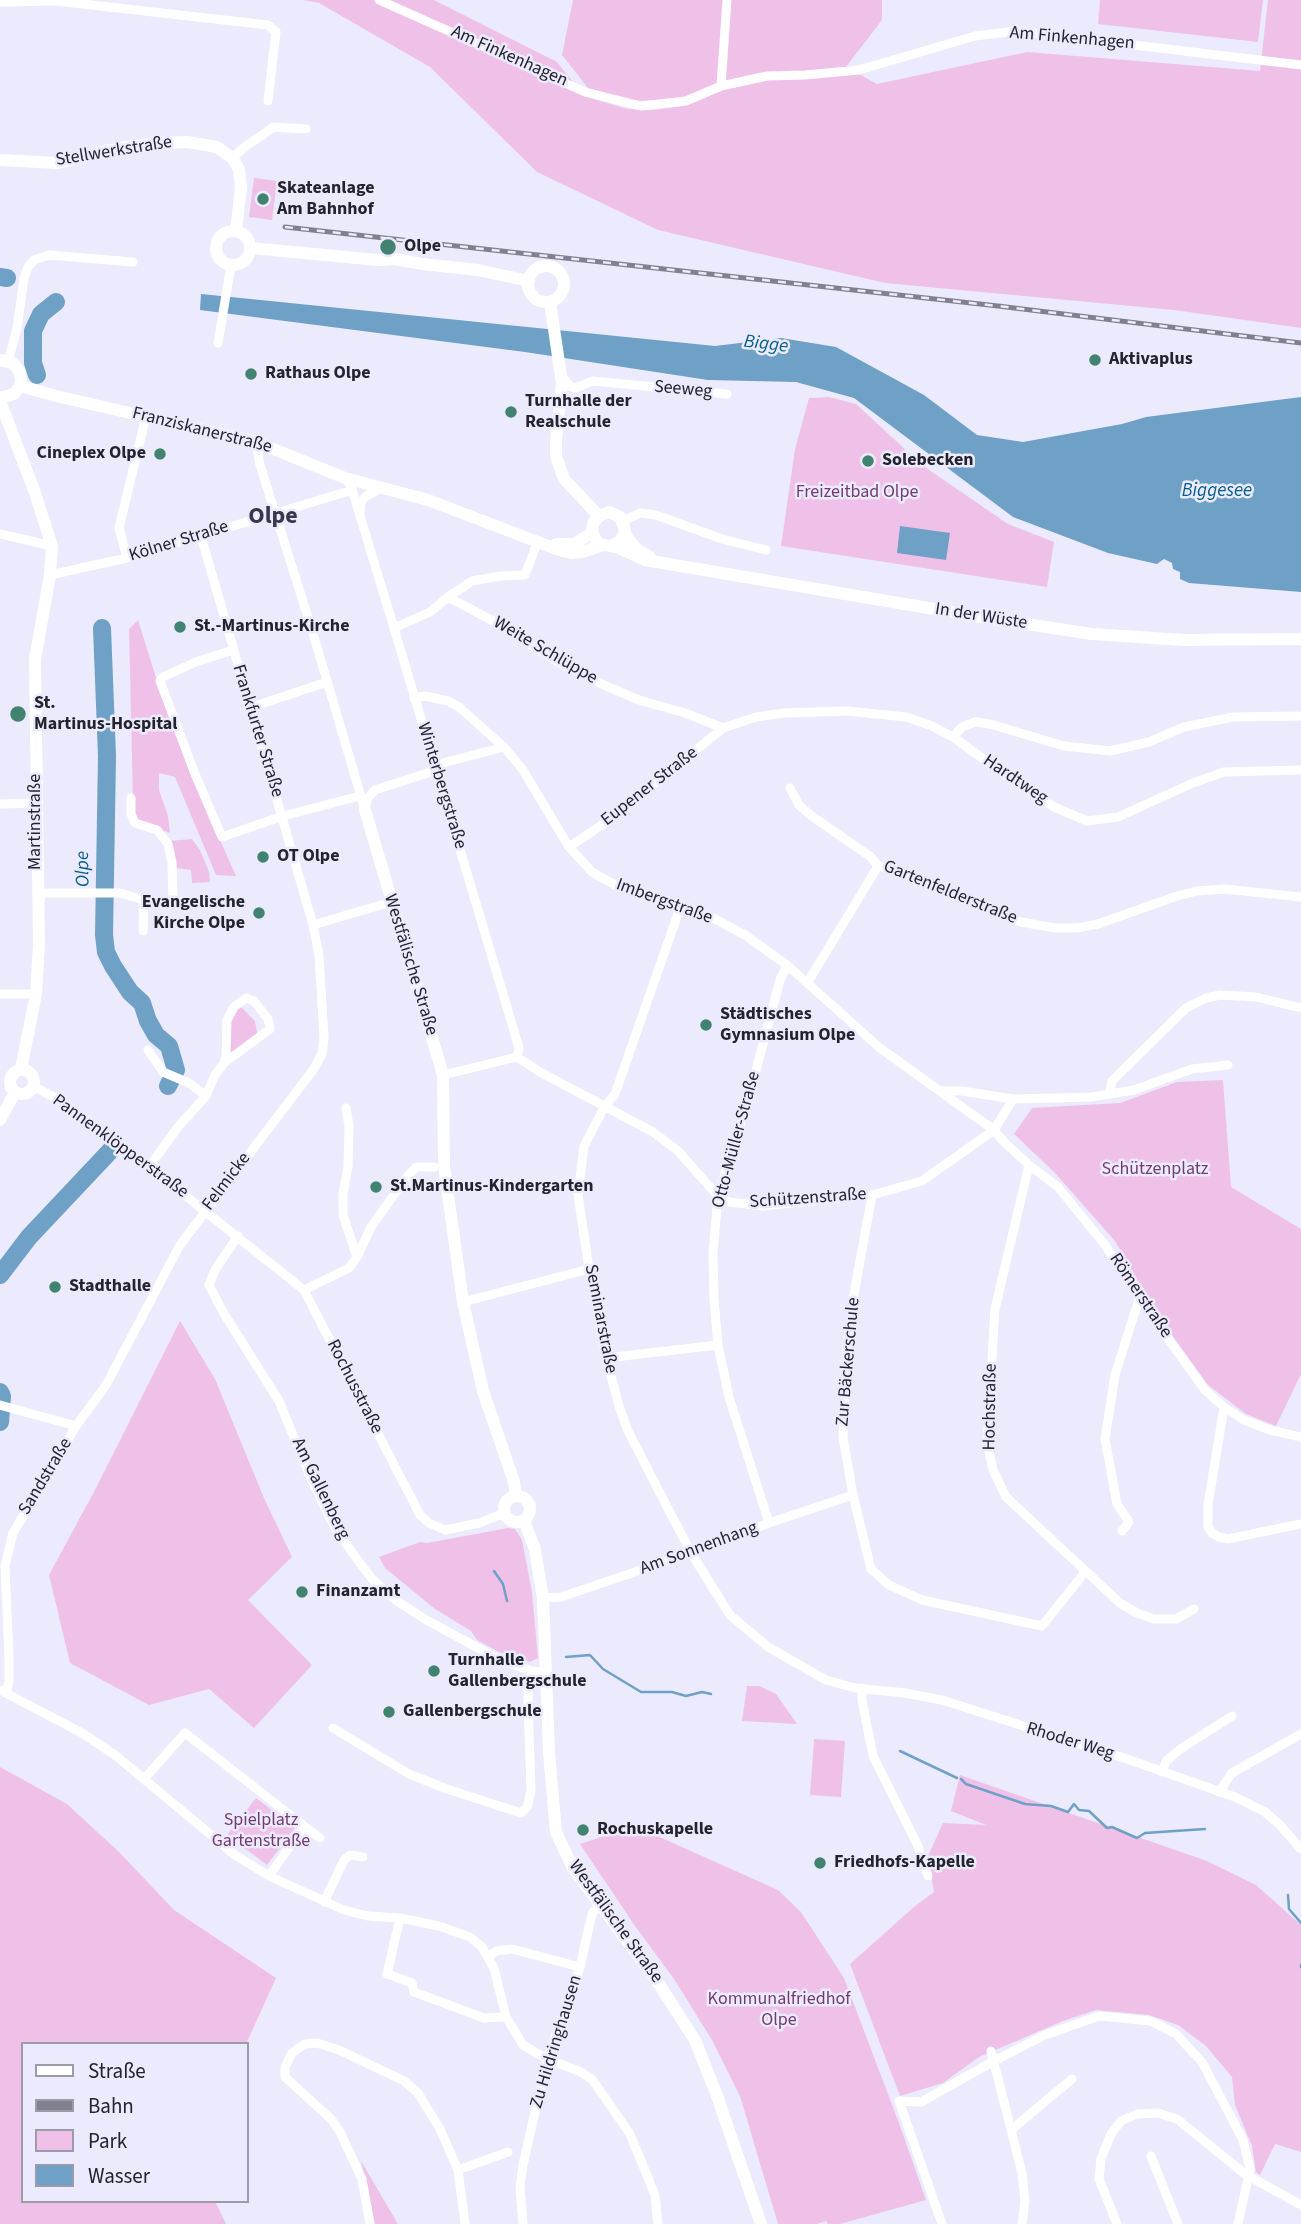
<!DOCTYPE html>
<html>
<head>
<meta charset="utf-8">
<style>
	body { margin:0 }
	#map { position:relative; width:1301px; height:2224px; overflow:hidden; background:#ebebfd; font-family:"Source Sans 3",sans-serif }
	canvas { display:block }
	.legend { position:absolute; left:21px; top:2042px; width:228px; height:161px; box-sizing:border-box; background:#ebebfd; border:2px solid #9b9bab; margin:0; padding:9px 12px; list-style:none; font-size:21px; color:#24242f }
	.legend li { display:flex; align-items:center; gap:14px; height:35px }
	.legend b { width:35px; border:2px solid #9b9bab }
</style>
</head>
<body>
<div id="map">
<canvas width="1301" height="2224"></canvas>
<ul class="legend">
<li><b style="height:9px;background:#fff"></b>Straße</li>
<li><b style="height:9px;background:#80808f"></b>Bahn</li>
<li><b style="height:19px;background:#f0c1e8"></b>Park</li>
<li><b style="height:19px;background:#6fa0c5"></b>Wasser</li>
</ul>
</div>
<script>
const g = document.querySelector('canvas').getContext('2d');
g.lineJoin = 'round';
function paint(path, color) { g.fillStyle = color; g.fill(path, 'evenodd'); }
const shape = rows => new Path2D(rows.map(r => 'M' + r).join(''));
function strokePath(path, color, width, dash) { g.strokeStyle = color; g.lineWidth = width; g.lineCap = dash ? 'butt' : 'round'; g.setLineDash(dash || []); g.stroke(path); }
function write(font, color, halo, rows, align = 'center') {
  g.font = font + ' "Source Sans 3",sans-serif'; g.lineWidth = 5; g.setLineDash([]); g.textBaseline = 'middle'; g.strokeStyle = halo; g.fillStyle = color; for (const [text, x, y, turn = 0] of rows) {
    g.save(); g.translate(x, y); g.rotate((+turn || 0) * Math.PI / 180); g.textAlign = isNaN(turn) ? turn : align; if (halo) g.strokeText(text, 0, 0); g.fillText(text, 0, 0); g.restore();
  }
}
const green = shape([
	[303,0,434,0,557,62,584,96,627,109,654,110,682,106,716,88,674,100,631,101,588,88,562,55,573,0,882,0,882,20,846,67,877,84,1027,52,1260,71,1268,0,1301,0,1301,328,1174,310,885,283,658,230,537,172,430,67,319,3],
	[1100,0,1263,0,1258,42,1098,24],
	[254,178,277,181,272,220,249,217],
	[829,397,856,404,922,465,1008,524,1054,542,1047,587,781,546,795,449,809,398],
	[138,620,158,684,189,770,236,876,216,875,175,777,159,773,159,790,168,816,170,833,135,821,133,800,129,629],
	[192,839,200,850,209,872,210,882,192,883,191,870,176,868,168,841],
	[240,1006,255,1021,257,1033,254,1038,228,1056,228,1020],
	[1223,1080,1231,1187,1301,1229,1301,1374,1276,1426,1246,1414,1208,1385,1157,1314,1115,1241,1055,1173,1014,1134,1032,1108,1120,1103,1177,1082],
	[180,1321,215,1379,264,1498,292,1557,248,1600,312,1665,254,1728,209,1689,149,1705,70,1663,49,1575,96,1488],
	[508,1528,515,1529,522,1540,532,1592,538,1658,530,1662,499,1652,477,1640,471,1631,435,1609,385,1568,379,1557,420,1542,427,1543],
	[747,1686,759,1686,776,1694,797,1724,742,1721],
	[814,1739,845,1741,841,1797,810,1795],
	[0,1767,67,1804,120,1853,174,1910,276,1978,246,2044,23,2044,23,2201,215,2201,226,2224,0,2224],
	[960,1775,1207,1861,1256,1885,1301,1925,1301,2152,1275,2144,1260,2175,1256,2172,1252,2146,1235,2105,1232,2077,1206,2046,1178,2025,1149,2015,1096,2010,1063,2021,979,2057,943,2083,900,2096,850,1964,914,1907,934,1892,928,1856,943,1823,986,1825,951,1811],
	[256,1798,295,1828,267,1865,227,1835],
	[635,1826,778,1890,801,1912,844,1978,899,2123,926,2200,840,2224,828,2224,826,2221,817,2224,778,2224,740,2096,712,2040,674,1979,635,1926,580,1844],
	[361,2161,398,2224,375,2224]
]);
const water = shape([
	[201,294,715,346,781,338,836,347,924,395,977,435,1023,442,1122,424,1146,417,1301,397,1301,592,1189,583,1180,579,1180,572,1173,569,1172,563,1164,559,1157,564,1108,553,1013,517,854,398,796,382,708,380,525,352,200,310],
	[900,526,950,533,946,560,897,553]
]);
const stream = shape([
	[494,1571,503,1584,507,1601],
	[566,1657,590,1655,603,1669,641,1692,672,1692,686,1696,702,1692,711,1694],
	[900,1751,957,1778],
	[961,1779,966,1784,1025,1804,1051,1806,1068,1812,1074,1804,1079,1810,1089,1811,1107,1828,1112,1827,1137,1838,1145,1833,1205,1829],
	[1288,1895,1289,1909,1301,1923],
	[1301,1965,1301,1967]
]);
const river = shape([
	[0,277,7,278],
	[37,375,33,363,33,331,41,314,56,302],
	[102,628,107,756,104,935,106,952,113,966,130,992,142,1003,148,1021,156,1035,169,1046,176,1070,168,1086],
	[0,1275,29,1237,111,1150],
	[0,1392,2,1396,0,1422]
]);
const street = shape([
	[379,0,585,92,641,106,686,101,721,86,767,76,805,75,859,70,975,36,1017,31,1301,65],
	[0,2,56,1,268,25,276,32,268,101],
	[721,86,727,0],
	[232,158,246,146,274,127,306,129],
	[218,343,231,265],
	[8,361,17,329,24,278,28,267,34,260,49,255,133,262],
	[562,376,570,386,575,388,593,381,727,394],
	[256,442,260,465,312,630,365,810],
	[345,478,351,486,394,628,509,1014,519,1048,517,1057],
	[360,513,361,502,365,497,381,488],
	[623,521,640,513,656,515,722,539,766,550],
	[0,534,52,546],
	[127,558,119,528,146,416],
	[50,575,127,558,346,492],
	[448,597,495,622,558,662,604,685,639,700,685,713,723,728],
	[394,628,430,612,448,597,472,581,500,576,525,575,538,541],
	[233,650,196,662,163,677,160,681,195,774,222,837,283,816,360,796],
	[414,698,425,696,448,701,459,707,504,747,523,770,569,847,592,872,615,885,681,905,713,918,745,935,787,965,880,1048,994,1130,1004,1142,1029,1165,1058,1187,1105,1245,1154,1319,1205,1390,1224,1407,1244,1420,1270,1430,1301,1437],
	[252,707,327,682],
	[953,737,962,727,975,722,990,724,1064,746,1110,751,1149,742,1184,727,1233,717,1301,716],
	[435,765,504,747],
	[790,788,799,805,813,817,871,857,878,866,892,870,1021,922,1055,928,1077,928,1098,924,1177,896,1197,891,1225,889,1301,897],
	[131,798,131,814,135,823,157,830,168,844,172,862,173,902,144,900,143,931],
	[0,804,36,803],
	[365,809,367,799,375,790,437,770],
	[569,847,615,816,723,728,756,717,784,713,848,711,906,717,932,726,953,737,1015,782,1054,807,1087,821,1118,817,1193,783,1224,772,1301,770],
	[37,893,120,893,144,900],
	[681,905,615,1094,605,1106,584,1146,578,1195,589,1269,606,1358,620,1409,628,1431,691,1553,730,1615,768,1647,826,1680,855,1688,905,1693,942,1700,1130,1760,1235,1797,1265,1812,1279,1824,1301,1849],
	[313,925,391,902],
	[808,982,878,866],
	[0,994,36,994],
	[148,1050,163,1072,189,1083,206,1096],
	[443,1075,517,1057,540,1072,653,1132,678,1151,718,1196,729,1202,762,1206,872,1195,922,1181,994,1130,1013,1099,1092,1097,1134,1090,1192,1069,1228,1065],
	[33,1086,61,1101,138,1158,304,1290,420,1515,429,1523,445,1530,479,1523,505,1513],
	[942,1091,962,1091,1013,1099],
	[1109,1094,1112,1081,1186,1008,1206,998,1220,995,1256,997,1301,1008],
	[346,1108,349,1126,348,1167,343,1194,343,1215,357,1257],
	[1029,1165,995,1309,987,1442,993,1470,1006,1497,1120,1603,1137,1613,1154,1619,1176,1619,1194,1609],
	[149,1167,178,1127,206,1096,215,1075,224,1063,270,1029,268,1019,254,1001,246,998,234,1007,227,1020,226,1057,224,1063],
	[872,1195,853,1300,847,1348,843,1437,853,1495,871,1569,889,1585,922,1600,1042,1626,1085,1572],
	[238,1236,215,1270,209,1285,223,1312,279,1401,309,1474,335,1528,359,1562,373,1580,397,1601,423,1618,500,1660,532,1671,546,1672],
	[304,1290,349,1268,357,1257,371,1227,406,1178,416,1167,434,1167],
	[463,1302,589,1269],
	[606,1358,718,1345],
	[0,1405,76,1426],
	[1224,1407,1208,1505,1208,1527,1212,1533,1219,1537,1228,1539,1301,1524],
	[769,1523,729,1397,718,1345,714,1299,713,1253,718,1196,749,1097,780,980,787,965],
	[1122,1531,1129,1522,1117,1504,1105,1439,1115,1375,1140,1296],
	[543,1598,561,1597,691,1553,769,1523,853,1495],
	[862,1688,862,1700,873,1756,917,1844,928,1876],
	[0,1690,82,1733,115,1755,235,1855,269,1876,344,1910,368,1916,400,1918,439,1926,470,1937,482,1947,494,1968,506,2017,523,2045,547,2059,579,2071,592,2079,630,2134,655,2195,658,2224],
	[6,1693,9,1682,9,1657,5,1566,13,1533,76,1426,106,1385,180,1245,313,1070,322,1054,324,1038,319,955,313,925,201,536],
	[333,1728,409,1774,447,1789,521,1813,527,1807,531,1791,528,1700,529,1674,532,1671],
	[1162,1772,1166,1761,1182,1748,1232,1716],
	[144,1779,185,1733,304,1826,269,1876],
	[1219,1792,1232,1773,1301,1734],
	[304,1826,320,1838],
	[324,1902,344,1860,350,1855,363,1857],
	[400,1918,387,1974,412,1983,414,1992,484,2018,506,2017],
	[488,1957,496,1951,512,1949,580,1967],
	[991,2051,1022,2173,1025,2202,1022,2224],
	[1011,2130,1072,2079],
	[1151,2156,1178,2224],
	[458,2170,508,2152],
	[370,2224,362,2179,340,2132,331,2119,285,2077,285,2067,292,2053,305,2044,317,2043,339,2050,404,2081,418,2093,440,2129,458,2170,465,2224],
	[523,2224,520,2187,523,2165,547,2059,580,1967,591,1918,593,1912,600,1905],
	[942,2224,899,2101,921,2102,994,2061,1045,2035,1099,2016,1151,2021,1176,2034,1202,2062,1243,2140,1250,2169,1238,2224],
	[1117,2224,1099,2179,1101,2159,1111,2134,1121,2121,1137,2114,1158,2113,1177,2119,1245,2174,1301,2205]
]);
const secondary = shape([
	[0,160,58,163,119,148,161,143,187,142,217,147,232,158,239,169,241,187,236,231],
	'216 248a17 17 0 1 1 34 0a17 17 0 1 1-34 0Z',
	[251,248,378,260,395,259,422,264,478,270,529,281],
	'528 284a18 18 0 1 1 36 0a18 18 0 1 1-36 0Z',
	[550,302,562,383,556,439,556,456,564,479,599,516],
	[0,360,13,363,19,371,21,379,20,386,14,394,0,398],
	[20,386,56,396,256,442,345,478,428,500,559,550,571,553,582,552,604,545],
	[0,401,34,490,52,546,50,575,35,659,39,943,36,994,21,1069],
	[625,533,628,539,638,550,650,557],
	[556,544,574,544,592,533],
	[610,546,621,541,625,530,620,517,609,512,599,516,593,523,592,533,596,540,600,544,619,548,645,560,993,619,1092,634,1184,640,1301,639],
	[365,810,443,1075,444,1166,463,1302,483,1391,514,1482,516,1496],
	'10 1082a12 12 0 1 1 24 0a12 12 0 1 1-24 0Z',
	[0,1120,15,1092],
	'504 1509a13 13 0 1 1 26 0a13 13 0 1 1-26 0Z',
	[524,1520,535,1550,543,1598,549,1753,556,1832,573,1868,657,1981,695,2040,716,2093,761,2224]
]);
const rail = shape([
	[285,227,998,306,1301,343]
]);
const markers = [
	[263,199,7,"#428270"],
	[388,247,9,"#428270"],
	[1095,360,7,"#428270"],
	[251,374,7,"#428270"],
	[511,412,7,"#428270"],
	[160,454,7,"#428270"],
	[868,461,7,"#428270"],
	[180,627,7,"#428270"],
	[18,714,9,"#428270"],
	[263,857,7,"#428270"],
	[259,913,7,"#428270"],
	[706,1025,7,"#428270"],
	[376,1187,7,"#428270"],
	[55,1287,7,"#428270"],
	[302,1592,7,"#428270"],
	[434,1671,7,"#428270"],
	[389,1712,7,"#428270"],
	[583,1830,7,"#428270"],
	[820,1863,7,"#428270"]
];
const streetNames = [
	["Am Finkenhagen",1072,39,5],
	["Am Finkenhagen",509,57,24],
	["Stellwerkstraße",114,152,-9],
	["Seeweg",683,390,5],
	["Franziskanerstraße",202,431,14],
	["Kölner Straße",179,542,-17],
	["In der Wüste",981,617,9],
	["Weite Schlüppe",545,651,30],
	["Frankfurter Straße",257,731,73],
	["Hardtweg",1015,780,34],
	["Winterbergstraße",441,786,73],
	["Eupener Straße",650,787,-38],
	["Martinstraße",36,822,-90],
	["Gartenfelderstraße",950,893,22],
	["Imbergstraße",664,902,20],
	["Westfälische Straße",410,965,73],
	["Otto-Müller-Straße",737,1140,-75],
	["Pannenklöpperstraße",120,1147,36],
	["Felmicke",227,1182,-53],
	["Schützenstraße",808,1199,-4],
	["Römerstraße",1140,1296,56],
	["Seminarstraße",600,1319,79],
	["Zur Bäckerschule",849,1362,-85],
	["Rochusstraße",354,1387,63],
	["Hochstraße",991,1407,-89],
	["Sandstraße",46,1477,-59],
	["Am Gallenberg",320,1489,64],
	["Am Sonnenhang",699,1549,-20],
	["Rhoder Weg",1070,1742,17],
	["Westfälische Straße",615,1922,54],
	["Zu Hildringhausen",557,2042,-73]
];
const poiNames = [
	["Skateanlage",277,189],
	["Am Bahnhof",277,210],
	["Olpe",404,247],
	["Aktivaplus",1109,360],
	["Rathaus Olpe",265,374],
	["Turnhalle der",525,402],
	["Realschule",525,423],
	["Cineplex Olpe",146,454,"right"],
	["Solebecken",882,461],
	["St.-Martinus-Kirche",194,627],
	["St.",34,704],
	["Martinus-Hospital",34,725],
	["OT Olpe",277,857],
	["Evangelische",245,903,"right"],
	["Kirche Olpe",245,924,"right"],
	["Städtisches",720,1015],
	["Gymnasium Olpe",720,1036],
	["St.Martinus-Kindergarten",390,1187],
	["Stadthalle",69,1287],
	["Finanzamt",316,1592],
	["Turnhalle",448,1661],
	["Gallenbergschule",448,1682],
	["Gallenbergschule",403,1712],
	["Rochuskapelle",597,1830],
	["Friedhofs-Kapelle",834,1863]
];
const parkNames = [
	["Freizeitbad Olpe",857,493],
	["Schützenplatz",1155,1170],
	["Spielplatz",261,1821],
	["Gartenstraße",261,1842],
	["Kommunalfriedhof",779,2000],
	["Olpe",779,2021]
];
const waterNames = [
	["Bigge",766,345,7],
	["Biggesee",1217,492],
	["Olpe",84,869,-91]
];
const districtNames = [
	["Olpe",273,518]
];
paint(green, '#f0c1e8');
paint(water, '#6fa0c5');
strokePath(stream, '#6fa0c5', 2.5);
strokePath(river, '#6fa0c5', 18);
strokePath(street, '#fff', 9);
strokePath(secondary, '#fff', 12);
strokePath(rail, '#80808f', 5);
strokePath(rail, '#ebebfd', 2.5, [8]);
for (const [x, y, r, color] of markers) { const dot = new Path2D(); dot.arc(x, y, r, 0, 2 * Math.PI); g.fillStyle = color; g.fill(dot); strokePath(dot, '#ebebfd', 2.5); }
write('18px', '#24242f', '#ebebfd', streetNames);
write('bold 18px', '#24242f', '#ebebfd', poiNames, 'left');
write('18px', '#753b6e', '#ebebfd', parkNames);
write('italic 19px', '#025d8c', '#ebebfd', waterNames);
write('bold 24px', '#37364e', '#ebebfd', districtNames);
</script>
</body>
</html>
